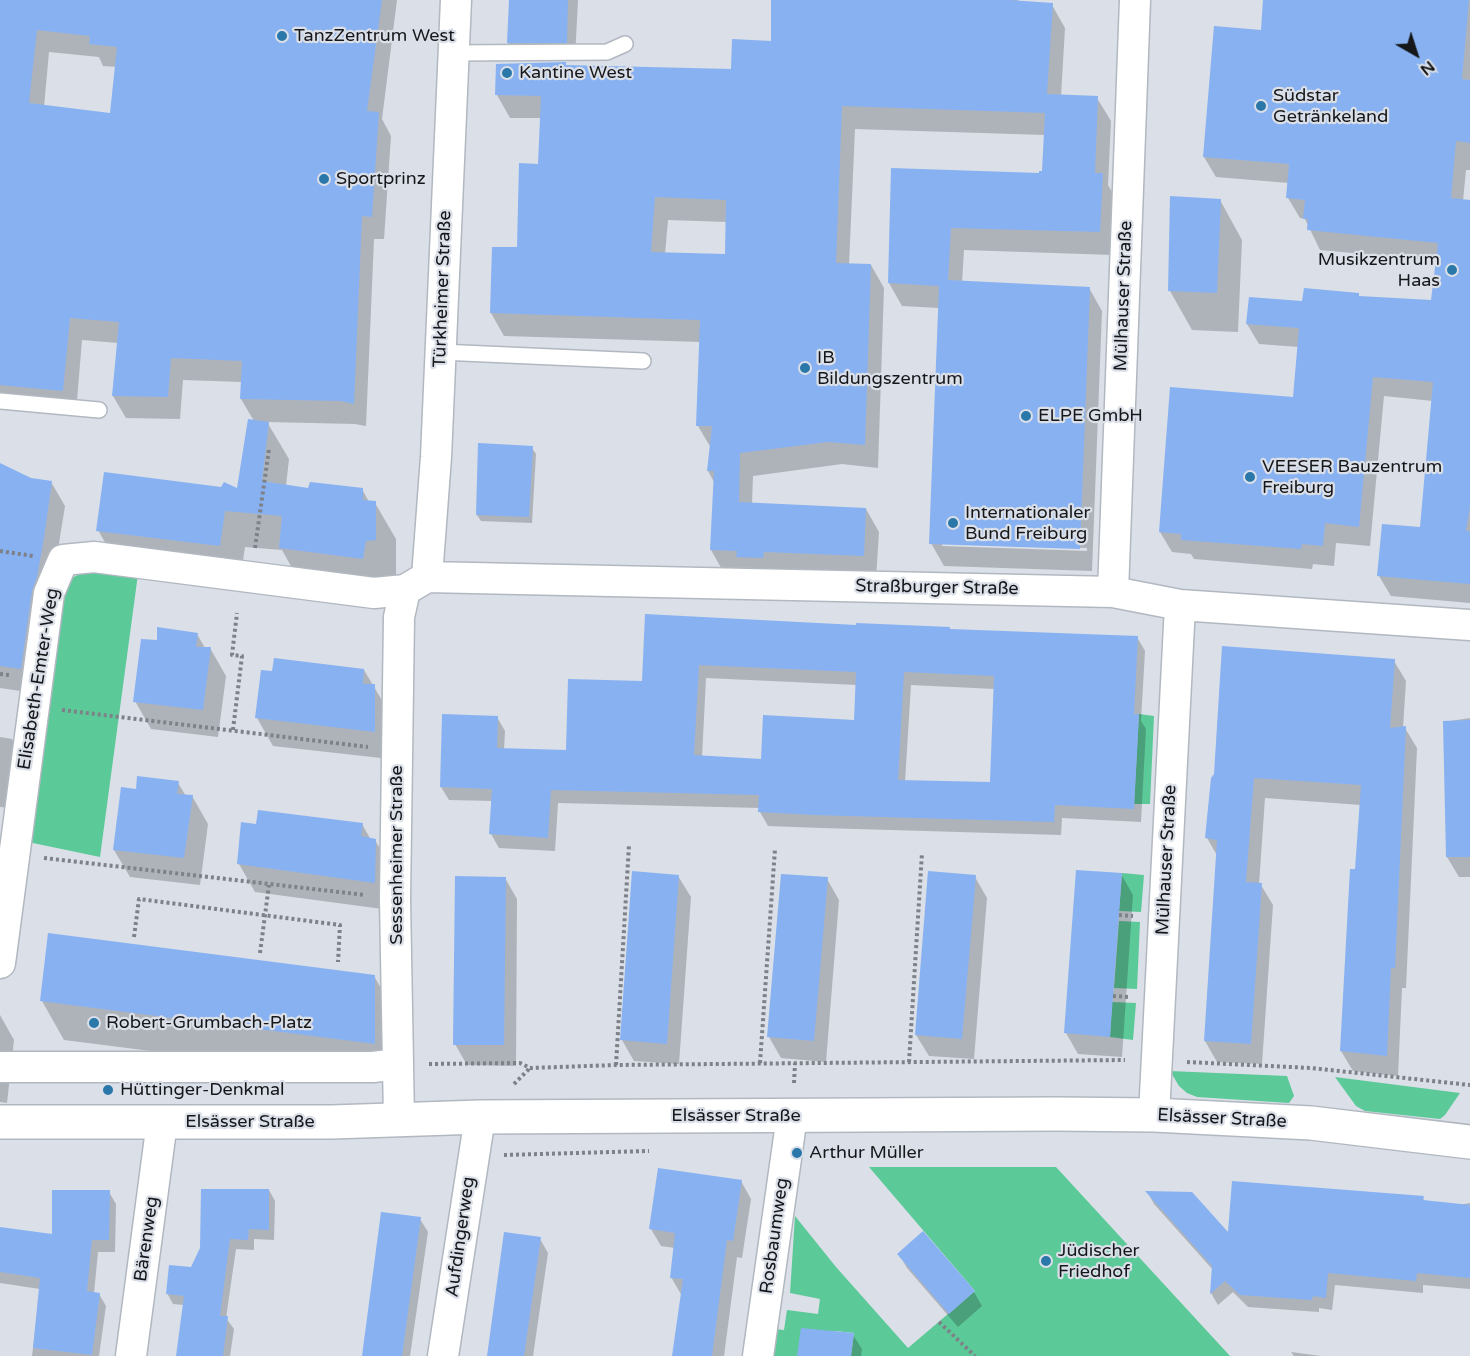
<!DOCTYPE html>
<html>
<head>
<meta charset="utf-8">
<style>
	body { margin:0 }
	#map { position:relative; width:1470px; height:1356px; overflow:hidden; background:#dadfe8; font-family:"Varela Round",sans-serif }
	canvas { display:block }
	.north { position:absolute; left:1386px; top:24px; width:60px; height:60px; -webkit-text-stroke:4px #dadfe8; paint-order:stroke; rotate:141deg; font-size:16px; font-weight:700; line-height:24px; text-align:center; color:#15171a }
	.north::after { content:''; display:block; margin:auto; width:21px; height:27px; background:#15171a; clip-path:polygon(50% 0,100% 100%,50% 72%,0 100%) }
</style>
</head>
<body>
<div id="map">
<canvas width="1470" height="1356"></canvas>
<div class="north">N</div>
</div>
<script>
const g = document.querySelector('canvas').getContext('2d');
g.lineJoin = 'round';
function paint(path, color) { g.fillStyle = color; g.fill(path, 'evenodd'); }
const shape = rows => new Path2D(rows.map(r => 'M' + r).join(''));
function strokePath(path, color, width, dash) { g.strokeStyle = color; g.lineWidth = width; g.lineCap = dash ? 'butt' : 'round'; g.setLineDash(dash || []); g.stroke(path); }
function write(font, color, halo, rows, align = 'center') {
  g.font = font + ' "Varela Round",sans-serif'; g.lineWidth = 4.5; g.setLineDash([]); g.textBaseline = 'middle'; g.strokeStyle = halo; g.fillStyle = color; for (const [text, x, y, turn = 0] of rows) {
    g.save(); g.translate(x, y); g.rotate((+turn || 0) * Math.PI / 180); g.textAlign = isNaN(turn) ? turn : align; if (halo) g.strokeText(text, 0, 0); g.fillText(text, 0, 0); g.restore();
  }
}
const green = shape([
	[93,567,138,574,100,857,28,842,59,596,70,579],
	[1139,714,1154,716,1150,804,1134,804],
	[1122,873,1144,875,1141,912,1119,911],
	[1119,921,1140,922,1137,989,1114,988],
	[1112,1002,1136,1003,1133,1040,1110,1037],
	[1170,1071,1287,1076,1294,1096,1289,1103,1197,1097,1187,1093,1179,1086],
	[1335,1077,1460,1093,1445,1115,1440,1119,1365,1111,1356,1106],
	[869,1167,1056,1167,1230,1356,851,1356,854,1333,835,1331,797,1356,770,1356,774,1329,784,1330,787,1310,818,1314,820,1299,790,1293,795,1216,836,1267,908,1348,975,1291]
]);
const shadow = shape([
	[0,0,397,0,382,119,391,136,384,239,374,239,366,426,355,424,267,422,289,459,286,486,309,490,362,489,369,502,375,503,396,539,396,576,384,595,301,584,282,550,245,547,240,581,119,567,98,530,238,490,254,421,241,399,242,382,183,380,180,419,126,418,113,396,118,343,82,340,76,413,0,395],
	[49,52,99,57,103,66,117,67,111,115,44,107],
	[510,0,578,0,575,58,517,58,508,43],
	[773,0,1018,0,1018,2,1052,5,1065,28,1061,96,1097,98,1111,121,1108,185,1115,197,1113,255,964,250,962,283,1089,288,1102,311,1092,571,944,566,931,543,939,308,902,306,889,283,893,170,1040,174,1044,173,1045,135,855,129,849,265,871,265,884,288,878,468,842,464,753,476,752,504,866,509,879,532,876,579,724,573,711,550,714,482,708,471,711,448,698,426,701,342,504,336,491,313,518,249,540,165,541,118,510,118,497,95,497,65,732,71,772,42],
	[668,220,727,222,726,256,665,254],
	[942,543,1087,548,1087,551,942,546],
	[1265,0,1470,0,1470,170,1466,170,1463,201,1470,202,1470,603,1391,596,1379,576,1421,529,1433,401,1384,396,1370,546,1336,543,1334,566,1313,564,1312,569,1194,559,1191,554,1172,552,1160,532,1295,398,1299,347,1259,344,1247,324,1304,303,1359,297,1432,302,1437,261,1320,250,1305,219,1300,218,1288,198,1289,183,1216,177,1204,157,1263,31],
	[1172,198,1220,200,1242,240,1238,332,1192,330,1170,291],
	[532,448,536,454,532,523,481,521,477,515],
	[0,471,31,479,51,482,65,506,35,693,0,688],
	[647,616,950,631,1137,637,1145,651,1141,721,1146,729,1141,822,1062,818,1061,835,822,828,768,826,760,812,760,808,558,803,555,851,499,848,491,834,493,801,449,800,441,787,497,717,505,731,504,750,567,751,643,683],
	[706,678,857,685,856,721,762,760,702,757],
	[911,685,995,689,992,784,905,782],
	[197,634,205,648,210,648,226,676,218,737,151,729,135,701,158,642],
	[1394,661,1406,681,1403,728,1405,728,1417,748,1406,988,1402,988,1398,1076,1353,1071,1341,1051,1361,805,1265,798,1259,885,1261,885,1273,905,1262,1064,1217,1062,1205,1041,1218,857,1207,838,1213,779],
	[364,670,390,714,390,759,273,746,257,718],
	[1470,718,1470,877,1459,877,1447,857,1444,722],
	[0,737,12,739,24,760,17,809,0,807],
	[178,783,186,796,192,796,208,824,200,885,130,877,114,850,137,790],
	[362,824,371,840,375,840,391,868,390,910,255,892,239,864,257,826],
	[1121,874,1133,895,1122,1057,1078,1054,1066,1033],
	[678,876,691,897,679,1064,634,1061,622,1040],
	[975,877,987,898,974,1059,929,1056,916,1035],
	[505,878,517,899,516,1066,467,1065,455,1044],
	[827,879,839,900,826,1062,781,1058,769,1037],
	[374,976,397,1016,396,1082,64,1040,42,1001],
	[0,1015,14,1040,7,1103,0,1102],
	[741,1181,751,1199,742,1258,737,1257,724,1356,674,1356,682,1296,671,1277,675,1248,661,1246,651,1229],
	[269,1190,275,1201,274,1240,254,1239,254,1250,236,1249,226,1318,234,1329,230,1356,177,1356,184,1305,173,1304,167,1293],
	[109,1192,116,1204,115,1252,98,1252,94,1293,99,1294,106,1306,99,1356,32,1356,40,1289,0,1283,0,1229,54,1236],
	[1148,1193,1229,1235,1423,1198,1425,1202,1458,1205,1470,1203,1470,1289,1423,1285,1423,1293,1335,1285,1332,1310,1319,1308,1319,1312,1248,1307,1233,1292,1218,1305,1211,1293,1213,1270,1154,1204],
	[420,1219,428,1232,410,1356,363,1356],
	[540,1239,548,1253,533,1356,489,1356],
	[899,1254,974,1292,982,1306,958,1327,907,1268],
	[853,1335,862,1349,861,1356,799,1356],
	[1291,1352,1321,1356,1294,1356]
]);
const building = shape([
	[0,0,382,0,367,111,379,112,372,217,362,216,354,404,341,401,240,399,242,361,171,358,168,397,112,396,119,322,70,318,63,391,0,385],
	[37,30,90,36,89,44,117,47,110,113,29,103],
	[509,0,568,0,567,43,507,43],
	[771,0,1009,0,1053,3,1047,94,1098,96,1095,173,1103,173,1100,232,951,228,948,280,1090,287,1080,549,929,544,939,286,888,283,891,168,1039,173,1039,171,1042,171,1045,113,842,106,836,263,871,264,865,445,828,442,740,453,739,502,866,508,864,556,764,552,763,558,736,557,737,551,710,550,714,471,707,471,712,426,696,426,700,320,490,313,492,247,517,247,519,163,538,164,541,96,495,95,496,64,566,62,566,65,731,69,732,39,771,41],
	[655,197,726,200,725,254,651,252],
	[1263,0,1469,0,1462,79,1470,80,1470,143,1456,141,1451,198,1470,200,1470,507,1466,531,1470,531,1470,584,1377,576,1382,524,1420,527,1433,382,1373,377,1359,527,1325,523,1323,546,1302,544,1301,549,1181,540,1181,534,1159,532,1170,387,1293,397,1299,328,1246,324,1249,297,1302,301,1304,288,1359,293,1359,296,1431,300,1438,243,1307,230,1308,219,1303,219,1305,200,1286,198,1289,164,1203,157,1214,26,1261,30],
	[1170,196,1221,199,1217,293,1168,291],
	[248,419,269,422,262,481,308,488,310,482,363,488,363,500,376,501,376,540,366,541,363,559,279,548,282,516,225,511,220,546,96,531,104,472,221,487,224,482,237,488],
	[478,443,533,446,529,517,476,515],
	[0,463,31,478,52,481,44,538,37,577,32,591,21,669,0,666],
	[645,614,856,625,856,623,950,627,950,629,1138,636,1134,714,1139,714,1134,809,1055,805,1054,822,814,815,758,812,759,795,551,790,548,838,489,834,492,789,440,787,442,714,498,716,497,748,566,750,568,679,642,681],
	[699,665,856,672,854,720,763,715,761,759,694,755],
	[904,672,994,676,990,782,898,780],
	[157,627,198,633,196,647,211,647,203,710,133,702,141,639,157,640],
	[1222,646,1395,659,1390,728,1406,726,1395,968,1391,968,1387,1056,1340,1051,1350,869,1355,869,1361,785,1254,778,1246,882,1262,883,1251,1044,1204,1041,1217,840,1205,838,1211,778,1214,774],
	[274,658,364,669,363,684,375,684,375,732,255,718,261,670,272,671],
	[1470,720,1470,857,1446,857,1443,721],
	[137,776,179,781,177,794,193,795,184,858,113,850,121,787,136,789],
	[258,810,363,823,361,836,376,839,375,883,237,864,241,822,256,824],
	[1076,870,1122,873,1110,1037,1064,1033],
	[632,871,679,875,667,1044,620,1040],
	[928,871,976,875,962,1039,915,1035],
	[781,874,828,877,814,1041,767,1037],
	[455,876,506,877,504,1045,453,1045],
	[48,933,375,975,375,1044,40,1001],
	[658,1168,742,1180,733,1241,727,1240,712,1356,672,1356,683,1279,670,1278,675,1233,649,1229],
	[1232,1181,1424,1196,1423,1200,1470,1205,1470,1278,1417,1273,1416,1281,1328,1273,1326,1298,1313,1296,1312,1300,1240,1295,1225,1281,1210,1294,1212,1266,1145,1191,1192,1192,1228,1232],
	[201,1189,269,1189,269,1230,249,1229,248,1240,230,1239,220,1316,228,1316,223,1356,176,1356,184,1296,166,1294,169,1265,191,1267,200,1248],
	[52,1190,110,1190,109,1240,92,1240,87,1291,100,1293,92,1355,33,1348,40,1278,0,1272,0,1227,52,1234],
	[381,1212,421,1217,402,1356,362,1356],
	[923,1231,975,1291,949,1314,897,1254],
	[504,1232,541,1237,524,1356,487,1356],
	[801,1328,854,1333,851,1356,797,1356]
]);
const path = shape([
	[255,548,269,449],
	[0,551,33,556],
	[0,674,9,675],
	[62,710,368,747],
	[233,730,242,656,232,655,237,613],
	[44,858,365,895],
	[1119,915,1133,916],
	[134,937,139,899,340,925,338,962],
	[260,953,269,885],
	[1113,996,1130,997],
	[909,1062,922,853],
	[1187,1062,1311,1068,1470,1085],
	[760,1063,775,849],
	[429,1064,520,1063,530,1068,616,1065,1125,1060],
	[616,1065,629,845],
	[794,1083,795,1063],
	[514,1084,530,1068],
	[504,1155,649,1151],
	[939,1322,975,1356]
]);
const lane = shape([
	[453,53,607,52,625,44],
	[440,352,643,361],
	[0,401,99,410]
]);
const street = shape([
	[427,577,436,457,456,0],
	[1113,592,1135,0],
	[0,963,49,593,63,560,94,557,374,593,405,590,427,577,1113,592,1180,605,1470,625],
	[0,1067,373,1067,398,1064],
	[1154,1115,1180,605],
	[399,1120,395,899,399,617,405,590],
	[131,1356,162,1122],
	[443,1356,480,1117],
	[758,1356,792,1116]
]);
const secondary = shape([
	[0,1122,332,1122,480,1117,1056,1114,1154,1115,1311,1123,1470,1142]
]);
const markers = [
	[282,36,6,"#2a77a9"],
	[507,73,6,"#2a77a9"],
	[1261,106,6,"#2a77a9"],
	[324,179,6,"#2a77a9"],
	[1452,270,6,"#2a77a9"],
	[805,368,6,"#2a77a9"],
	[1026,416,6,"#2a77a9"],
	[1250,477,6,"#2a77a9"],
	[953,523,6,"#2a77a9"],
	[94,1023,6,"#2a77a9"],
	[108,1090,6,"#2a77a9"],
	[797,1153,6,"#2a77a9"],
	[1046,1261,6,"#2a77a9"]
];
const poiNames = [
	["TanzZentrum West",294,36],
	["Kantine West",519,73],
	["Südstar",1273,96],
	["Getränkeland",1273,117],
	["Sportprinz",336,179],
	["Musikzentrum",1440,260,"right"],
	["Haas",1440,281,"right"],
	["IB",817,358],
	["Bildungszentrum",817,379],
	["ELPE GmbH",1038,416],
	["VEESER Bauzentrum",1262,467],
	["Freiburg",1262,488],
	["Internationaler",965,513],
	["Bund Freiburg",965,534],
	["Robert-Grumbach-Platz",106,1023],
	["Hüttinger-Denkmal",120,1090],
	["Arthur Müller",809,1153],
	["Jüdischer",1058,1251],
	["Friedhof",1058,1272]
];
const streetNames = [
	["Türkheimer Straße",443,289,-88],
	["Mülhauser Straße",1124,296,-88],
	["Straßburger Straße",937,588,1],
	["Elisabeth-Emter-Weg",39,679,-81],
	["Sessenheimer Straße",397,855,-90],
	["Mülhauser Straße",1167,860,-87],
	["Elsässer Straße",736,1116],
	["Elsässer Straße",1222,1119,3],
	["Elsässer Straße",250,1122],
	["Rosbaumweg",775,1236,-82],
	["Aufdingerweg",461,1237,-82],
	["Bärenweg",147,1239,-82]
];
paint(green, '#5cc999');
paint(shadow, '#0003');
paint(building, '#87b1f1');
strokePath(lane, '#b2b8c0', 18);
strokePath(street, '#b2b8c0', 33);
strokePath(secondary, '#b2b8c0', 36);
strokePath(path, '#7e8288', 4, [3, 3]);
strokePath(lane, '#fff', 15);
strokePath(street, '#fff', 30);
strokePath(secondary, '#fff', 33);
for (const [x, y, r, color] of markers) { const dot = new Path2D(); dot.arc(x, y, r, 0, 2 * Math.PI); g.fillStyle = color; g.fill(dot); strokePath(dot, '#dadfe8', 2); }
write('18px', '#15171a', '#dadfe8', poiNames, 'left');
write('18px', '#15171a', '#dadfe8', streetNames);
</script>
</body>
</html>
